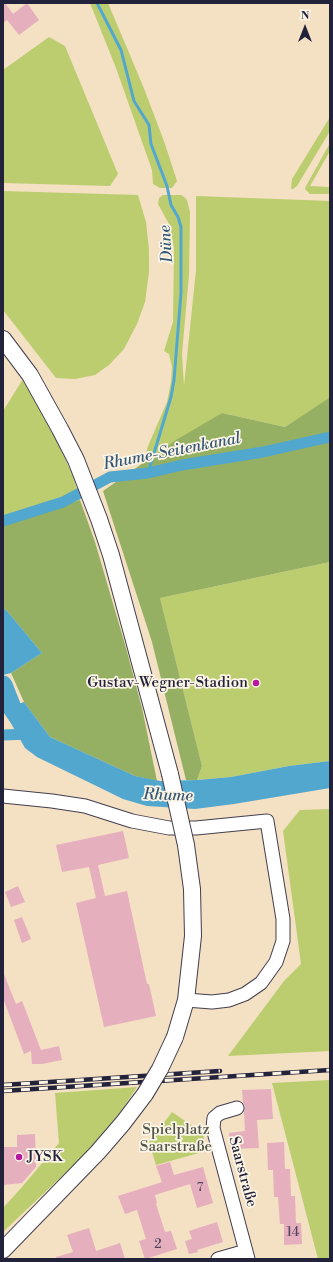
<!DOCTYPE html>
<html>
<head>
<meta charset="utf-8">
<style>
	body { margin:0 }
	#map { position:relative; width:333px; height:1262px; overflow:hidden; background:#f4e0c3; font-family:"Libre Bodoni",serif }
	canvas { display:block }
	.frame { position:absolute; inset:0; border:4px solid #22223b; pointer-events:none }
	.north { position:absolute; left:285px; top:8px; width:40px; height:40px; -webkit-text-stroke:3px #fcf5e5; paint-order:stroke; rotate:0deg; font-size:11px; font-weight:700; line-height:16px; text-align:center; color:#22223b }
	.north::after { content:''; display:block; margin:auto; width:14px; height:18px; background:#22223b; clip-path:polygon(50% 0,100% 100%,50% 72%,0 100%) }
</style>
</head>
<body>
<div id="map">
<canvas width="333" height="1262"></canvas>
<div class="frame"></div>
<div class="north">N</div>
</div>
<script>
const g = document.querySelector('canvas').getContext('2d');
g.lineJoin = 'round';
function paint(path, color) { g.fillStyle = color; g.fill(path, 'evenodd'); }
const shape = rows => new Path2D(rows.map(r => 'M' + r).join(''));
function strokePath(path, color, width, dash) { g.strokeStyle = color; g.lineWidth = width; g.lineCap = dash ? 'butt' : 'round'; g.setLineDash(dash || []); g.stroke(path); }
function write(font, color, halo, rows, align = 'center') {
  g.font = font + ' "Libre Bodoni",serif'; g.lineWidth = 3.5; g.setLineDash([]); g.textBaseline = 'middle'; g.strokeStyle = halo; g.fillStyle = color; for (const [text, x, y, turn = 0] of rows) {
    g.save(); g.translate(x, y); g.rotate((+turn || 0) * Math.PI / 180); g.textAlign = isNaN(turn) ? turn : align; if (halo) g.strokeText(text, 0, 0); g.fillText(text, 0, 0); g.restore();
  }
}
const green = shape([
	[90,3,108,3,143,86,164,141,177,181,172,188,160,188,153,184,152,170,116,68],
	[49,37,65,46,118,174,110,186,3,183,3,70],
	[330,117,330,131,297,186,293,189,291,189,292,179],
	[330,143,330,151,310,186,330,187,330,194,310,194,305,189,306,186],
	[3,191,138,195,146,222,149,250,149,272,145,302,137,324,124,349,109,365,95,375,75,379,56,378,3,310],
	[163,195,181,195,184,197,187,200,190,212,189,275,182,354,184,386,196,270,196,196,330,201,330,398,285,427,222,413,155,458,144,461,148,446,167,402,171,382,172,367,169,354,164,351,173,322,174,248,169,224,158,204,159,198],
	[23,379,49,425,73,476,80,500,3,526,3,411],
	[330,562,330,761,289,766,231,777,197,780,202,766,160,598],
	[330,809,330,1051,228,1056,284,981,301,964,283,831,300,810],
	[330,1080,330,1259,318,1259,272,1083],
	[137,1087,121,1111,105,1131,79,1160,3,1232,3,1208,22,1187,59,1143,55,1093],
	[172,1112,203,1133,206,1151,156,1165,149,1142]
]);
const forest = shape([
	[329,398,330,398,330,562,160,598,202,766,197,780,186,780,152,642,103,491,176,440,222,413,285,427],
	[80,500,95,542,126,648,142,708,157,781,135,776,50,737,24,702,11,673,42,653,7,611,3,608,3,526]
]);
const water = shape([
	[3,608,7,611,42,653,11,673,3,675],
	[24,702,50,737,135,776,160,781,197,780,231,777,289,766,330,761,330,788,234,804,195,809,147,806,123,799,37,757,25,748,3,709]
]);
const stream = shape([
	[97,3,121,50,134,101,149,125,151,144,167,186,171,205,178,217,181,227,181,293,174,380,171,397,148,473]
]);
const canal = shape([
	[3,521,63,502,110,477,148,473,182,465,263,452,330,437],
	[3,735,30,734]
]);
const river = shape([
	[3,685,12,708,26,728]
]);
const building = shape([
	[3,3,5,3,13,14,27,3,39,20,19,35,7,20,3,23],
	[123,831,129,858,98,865,105,896,127,891,147,984,149,984,156,1016,104,1027,76,903,96,898,89,867,62,872,56,845],
	[18,886,25,902,11,907,5,892],
	[22,917,31,939,22,943,14,920],
	[3,972,16,1004,22,1001,41,1050,59,1046,62,1060,42,1064,32,1064,31,1051,24,1054,3,998],
	[271,1089,273,1119,257,1120,259,1148,230,1149,229,1133,245,1131,244,1112,245,1106,243,1103,242,1090],
	[35,1134,36,1167,22,1183,3,1185,3,1147,17,1147,17,1135],
	[284,1142,285,1169,290,1169,291,1196,295,1196,296,1223,301,1223,302,1244,284,1245,284,1224,280,1224,278,1197,274,1197,273,1170,268,1170,267,1143],
	[170,1162,174,1175,203,1167,213,1203,197,1208,190,1184,155,1195,157,1203,156,1204,165,1232,171,1231,177,1249,145,1259,139,1241,146,1239,137,1210,125,1214,118,1196,162,1182,156,1166],
	[217,1222,223,1242,197,1250,198,1252,189,1254,185,1241,192,1239,189,1231],
	[89,1228,96,1251,120,1243,125,1259,56,1259,56,1257,73,1252,67,1235]
]);
const minor = shape([
	[3,796,52,801,85,806,132,821,169,828,196,828,267,821,283,919,283,941,276,962,261,983,245,994,229,1000,212,1002,186,1000],
	[237,1108,220,1113,214,1118,213,1128,248,1259],
	[218,1259,246,1251]
]);
const major = shape([
	[3,339,30,375,60,429,76,460,99,519,111,555,170,774],
	[175,1037,186,1000,193,936,192,889,186,845],
	[3,1250,98,1152,123,1123,145,1094]
]);
const rail = shape([
	[3,1085,220,1071],
	[3,1091,330,1070]
]);
const majorBridge = shape([
	[170,774,186,845],
	[145,1094,160,1069,175,1037]
]);
const markers = [
	[256,683,4,"#b5179e"],
	[19,1157,4,"#b5179e"]
];
const numberNames = [
	["7",200,1188],
	["14",293,1233],
	["2",158,1245]
];
const poiNames = [
	["Gustav-Wegner-Stadion",248,683],
	["JYSK",27,1157,"left"]
];
const parkNames = [
	["Spielplatz",176,1130],
	["Saarstraße",176,1147]
];
const streetNames = [
	["Saarstraße",242,1172,75]
];
const waterNames = [
	["Düne",167,244,-94],
	["Rhume-Seitenkanal",172,452,-11],
	["Rhume",168,796,2]
];
paint(green, '#bccd70');
paint(forest, '#95b062');
paint(water, '#51a7ce');
strokePath(stream, '#51a7ce', 3);
strokePath(canal, '#51a7ce', 11);
strokePath(river, '#51a7ce', 19);
paint(building, '#e5afbe');
strokePath(minor, '#423e4f', 15);
strokePath(major, '#423e4f', 18);
strokePath(minor, '#fff', 13);
strokePath(major, '#fff', 16);
strokePath(rail, '#22223b', 4.5);
strokePath(rail, '#fcf5e5', 3, [9]);
strokePath(majorBridge, '#423e4f', 18, []);
strokePath(majorBridge, '#fff', 16);
for (const [x, y, r, color] of markers) { const dot = new Path2D(); dot.arc(x, y, r, 0, 2 * Math.PI); g.fillStyle = color; g.fill(dot); strokePath(dot, '#fcf5e5', 1.5); }
write('13px', '#53455c', null, numberNames);
write('15px', '#22223b', '#fcf5e5', poiNames, 'right');
write('15px', '#50554b', '#fcf5e5', parkNames);
write('15px', '#22223b', '#fcf5e5', streetNames);
write('italic 16px', '#355776', '#fcf5e5', waterNames);
</script>
</body>
</html>
